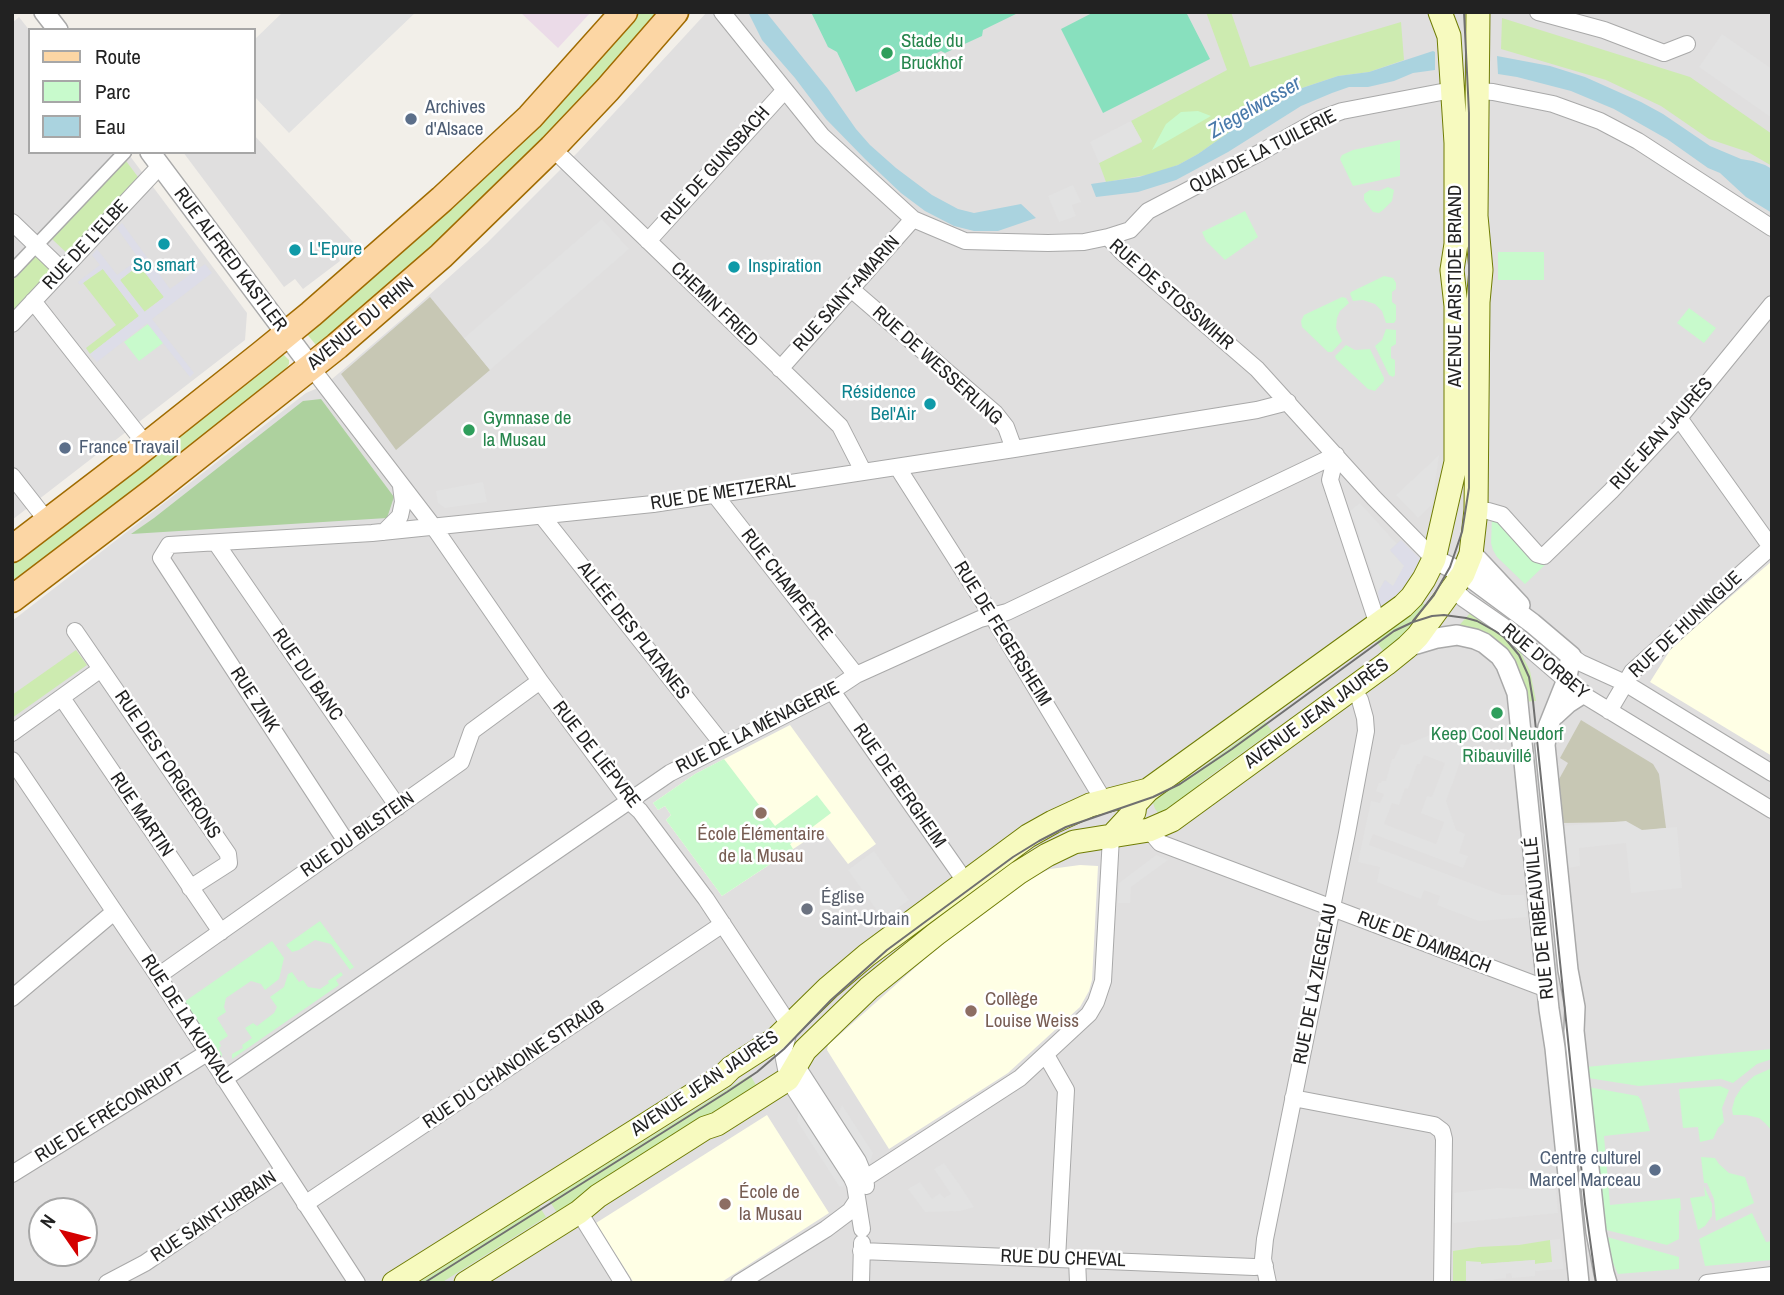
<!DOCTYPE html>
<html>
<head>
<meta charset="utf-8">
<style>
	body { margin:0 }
	#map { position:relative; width:1784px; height:1295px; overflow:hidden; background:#f2efe9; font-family:"Archivo Narrow",sans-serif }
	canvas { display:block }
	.frame { position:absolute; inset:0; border:14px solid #222; pointer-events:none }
	.legend { position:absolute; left:28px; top:28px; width:228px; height:126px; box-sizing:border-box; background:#fff; border:2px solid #a7a7a7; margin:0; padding:9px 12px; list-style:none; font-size:21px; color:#222 }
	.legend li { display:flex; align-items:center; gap:14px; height:35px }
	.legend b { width:35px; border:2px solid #a7a7a7 }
	.north { position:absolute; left:28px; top:1197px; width:70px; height:70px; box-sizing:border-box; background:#fff; border:2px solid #a7a7a7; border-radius:50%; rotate:305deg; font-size:19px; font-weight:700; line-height:28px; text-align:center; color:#222 }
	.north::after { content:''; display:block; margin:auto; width:24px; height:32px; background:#d40000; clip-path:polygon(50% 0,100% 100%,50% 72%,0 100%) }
</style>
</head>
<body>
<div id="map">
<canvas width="1784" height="1295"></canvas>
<div class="frame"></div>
<ul class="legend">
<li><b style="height:9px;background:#fcd6a4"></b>Route</li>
<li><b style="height:19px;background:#c8facc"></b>Parc</li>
<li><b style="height:19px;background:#aad3df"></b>Eau</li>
</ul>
<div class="north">N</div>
</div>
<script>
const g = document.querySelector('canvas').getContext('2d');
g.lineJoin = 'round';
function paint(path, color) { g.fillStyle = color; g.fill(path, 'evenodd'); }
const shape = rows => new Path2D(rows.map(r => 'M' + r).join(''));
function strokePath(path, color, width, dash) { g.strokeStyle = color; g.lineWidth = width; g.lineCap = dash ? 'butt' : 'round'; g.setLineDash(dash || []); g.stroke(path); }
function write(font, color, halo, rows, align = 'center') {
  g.font = font + ' "Archivo Narrow",sans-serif'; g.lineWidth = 5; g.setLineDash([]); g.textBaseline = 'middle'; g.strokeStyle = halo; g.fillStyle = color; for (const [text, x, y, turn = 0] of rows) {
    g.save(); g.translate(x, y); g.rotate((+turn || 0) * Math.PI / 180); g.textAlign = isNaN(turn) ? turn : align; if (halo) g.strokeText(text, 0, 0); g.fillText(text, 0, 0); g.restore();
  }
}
const residential = shape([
	[707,12,1772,12,1772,1283,12,1283,12,621,306,393,325,385,407,315,487,243,578,152],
	[42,1211,84,1211,84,1253,42,1253],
	[19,17,30,31,30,152,127,152,247,313,245,340,12,520,12,23],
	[254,135,353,242,338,256,340,261,303,289,295,279,284,287,183,152,254,152]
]);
const industrial = shape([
	[520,12,591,12,558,48]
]);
const education = shape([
	[1772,561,1772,756,1650,682,1672,647],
	[790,725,876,844,848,864,822,830,722,896,666,820,671,815,665,806,658,810,653,803,695,774],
	[1080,865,1098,866,1092,980,1089,991,1080,1007,1008,1073,889,1149,827,1050,828,1045,964,924,1023,881,1050,869],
	[767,1115,829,1213,720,1283,634,1283,596,1223]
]);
const construction = shape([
	[430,297,490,370,396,450,341,374],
	[1581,720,1653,764,1659,774,1666,828,1640,831,1624,822,1562,823,1558,781,1568,763,1560,758]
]);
const grass = shape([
	[633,12,667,12,503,187,320,347,316,345,306,333],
	[1206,12,1231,12,1250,67,1401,22,1404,60,1369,72,1338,76,1299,89,1268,110,1235,128,1198,154,1178,165,1152,174,1106,182,1099,163,1142,142,1131,121,1227,70],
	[1502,18,1690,77,1772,134,1772,166,1748,152,1709,139,1661,106,1606,80,1501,49],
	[126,161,141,181,70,256,52,239],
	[39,253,56,270,12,316,12,281],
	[139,265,164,297,144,312,120,280],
	[102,268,139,316,90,354,86,348,116,325,83,283],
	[280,351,289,360,289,364,285,370,122,499,12,590,12,555],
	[1421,602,1430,608,1387,656,1373,637],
	[1471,612,1488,621,1520,651,1530,671,1536,701,1523,702,1519,685,1455,630],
	[76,650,87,665,12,718,12,695],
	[1265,722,1272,731,1199,784,1203,789,1160,815,1155,809,1152,800,1188,770,1192,775],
	[750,1075,759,1090,559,1216,549,1200],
	[539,1206,546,1217,441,1283,418,1283],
	[1550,1240,1553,1262,1535,1264,1534,1260,1481,1264,1466,1261,1466,1283,1453,1283,1453,1251,1479,1247,1519,1245]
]);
const forest = shape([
	[321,399,394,497,387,518,131,534,154,518,303,401]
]);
const park = shape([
	[1198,111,1211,116,1152,150,1166,124,1181,112],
	[1400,140,1400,176,1353,186,1340,159,1342,155,1353,150],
	[1388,187,1394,190,1392,201,1383,210,1379,213,1373,212,1364,200,1364,194,1370,190,1379,191],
	[1245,211,1258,237,1225,260,1206,241,1202,232],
	[1498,252,1544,252,1544,280,1498,280],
	[1384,276,1393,278,1396,283,1396,289,1392,292,1392,302,1396,305,1396,320,1394,323,1386,323,1382,311,1375,304,1363,300,1353,301,1350,294,1351,292],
	[1342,297,1346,298,1349,303,1340,311,1337,318,1336,328,1342,341,1332,352,1328,352,1302,327,1301,321,1304,315],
	[1689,308,1716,328,1704,343,1677,323],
	[148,324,163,343,139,361,124,342],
	[1386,329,1396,330,1396,344,1391,347,1391,358,1395,360,1395,375,1393,377,1389,375,1375,346,1382,340],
	[1346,345,1355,350,1370,349,1384,378,1384,381,1375,391,1368,389,1336,359,1335,356],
	[1492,518,1501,518,1547,563,1525,584,1497,557,1493,550,1491,543],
	[724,759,775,826,817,795,831,813,790,844,793,849,722,896,666,820,671,815,665,806,658,810,653,803,695,774],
	[320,921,354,967,350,970,331,944,315,940,299,950,292,952,286,945],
	[272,941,284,958,279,979,265,990,261,984,251,981,226,998,224,1007,226,1012,217,1018,228,1036,219,1042,221,1046,219,1048,222,1054,222,1057,184,1002],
	[292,972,299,982,303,980,308,987,320,989,329,983,328,981,341,972,343,975,336,980,339,985,232,1059,232,1054,243,1048,242,1045,252,1038,245,1028,253,1023,257,1026,274,1013,277,1007,270,997,284,987,288,974],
	[1772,1049,1772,1059,1757,1064,1733,1083,1721,1079,1639,1086,1588,1078,1586,1067],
	[1772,1068,1772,1131,1765,1123,1759,1118,1746,1115,1733,1115,1732,1109,1735,1098,1742,1087,1754,1076],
	[1720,1086,1729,1090,1722,1108,1724,1122,1718,1128,1713,1139,1700,1142,1698,1127,1683,1128,1679,1089],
	[1588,1087,1638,1096,1641,1100,1650,1131,1604,1136,1610,1205,1680,1198,1681,1210,1679,1211,1679,1239,1667,1245,1602,1229],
	[1701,1157,1715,1158,1719,1164,1729,1173,1745,1177,1754,1203,1716,1221,1714,1199,1707,1183,1704,1183],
	[1704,1186,1712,1204,1712,1216,1705,1226,1698,1230,1690,1198,1705,1196],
	[1752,1213,1766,1242,1772,1241,1772,1260,1705,1266,1699,1239],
	[1607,1237,1679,1257,1679,1269,1618,1274,1611,1259]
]);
const pitch = shape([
	[811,12,1020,12,983,30,982,36,945,53,941,51,856,92,837,52,828,47],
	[1094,12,1186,12,1210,59,1103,113,1061,29]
]);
const parking = shape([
	[283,12,416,12,289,133,254,96,254,40],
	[1722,34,1772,69,1772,89,1770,91,1772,93,1772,118,1699,67],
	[1131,121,1142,141,1099,163,1090,142],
	[1073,185,1081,202,1072,205,1076,216,1059,222,1048,196],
	[602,219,629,249,490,370,464,338],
	[1439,455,1432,505,1418,518,1396,495],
	[483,482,487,502,445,508,438,503,436,491],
	[1360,503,1397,544,1390,550,1405,566,1393,587,1385,580,1378,592,1362,545,1357,546,1355,539,1360,537,1354,519,1349,520,1347,512,1351,510],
	[1441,734,1461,742,1464,745,1465,749,1446,801,1456,830,1465,834,1459,853,1468,856,1463,868,1373,834,1369,845,1502,895,1524,895,1527,917,1479,921,1437,905,1440,896,1424,890,1421,899,1377,882,1380,867,1358,862,1371,801,1380,803,1384,794,1376,791,1379,783,1381,783,1382,781,1386,781,1392,759,1394,759,1401,744,1406,745,1430,735],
	[1424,755,1445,763,1432,797,1427,796,1421,813,1444,822,1436,844,1384,824,1392,803,1399,805,1405,788,1408,789,1417,764,1420,764],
	[1626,821,1642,830,1677,827,1682,888,1631,893,1626,843,1579,848,1580,866,1567,868,1563,826],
	[874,851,909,900,883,919,848,870],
	[1156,855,1168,860,1131,887,1130,903,1118,903,1119,883],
	[800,1104,846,1177,843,1187,839,1186,797,1121],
	[842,1105,873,1153,869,1166,837,1117],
	[944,1163,959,1184,974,1207,960,1211,925,1212,908,1189,920,1182,932,1199,940,1193,944,1198,951,1194,934,1169],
	[1498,1188,1556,1190,1558,1213,1453,1223,1454,1193],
	[1560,1239,1564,1269,1535,1271,1535,1276,1512,1278,1511,1273,1506,1274,1506,1278,1483,1281,1483,1283,1466,1283,1466,1261,1481,1262,1481,1264,1535,1260,1535,1264,1552,1262,1550,1240]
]);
const plaza = shape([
	[122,223,170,289,205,264,212,273,152,319,194,373,190,377,147,323,97,362,90,354,139,316,103,269,80,285,78,282,100,265,92,255,97,249,117,275,139,259,117,228],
	[139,265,164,297,145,312,120,280],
	[1401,540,1420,559,1422,565,1385,614,1376,603,1379,598,1378,592,1385,580,1393,586,1404,566,1390,550]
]);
const water = shape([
	[748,12,766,12,828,89,856,129,870,145,896,168,932,195,958,209,974,213,1021,204,1036,218,998,231,974,231,954,226,925,211,901,193,865,159,826,119,795,78,762,40],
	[1433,51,1435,52,1435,70,1413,73,1394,81,1368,87,1349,87,1332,93,1301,106,1228,152,1176,180,1138,192,1096,197,1091,184,1139,177,1178,165,1198,154,1235,128,1268,110,1299,89,1338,76,1369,72],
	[1497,56,1550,66,1585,77,1641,102,1663,114,1710,146,1741,159,1753,161,1765,165,1772,169,1772,213,1746,197,1720,173,1708,168,1667,139,1614,109,1571,91,1517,77,1498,74]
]);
const pedestrian = shape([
	[12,271,125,152]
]);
const minor = shape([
	[722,12,822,136,913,219,965,241,1048,243,1084,242,1108,237,1123,253,1257,369,1374,498,1434,559],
	[1538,12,1604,30,1664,53,1687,44],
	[1477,91,1493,92,1553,104,1600,121,1638,141,1772,228],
	[552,148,840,426,863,471],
	[12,222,62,270],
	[1108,237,1130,230,1148,211,1263,151,1320,119,1342,111,1452,90],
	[648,241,785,90],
	[851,289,995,413,1006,427,1014,449],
	[33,301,147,446],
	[12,324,160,166],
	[311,367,433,526,540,681,629,801,640,811,706,899,790,1026,783,1054,788,1079,852,1178,855,1185,862,1229],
	[780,369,913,219],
	[1679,418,1771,547],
	[1336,455,1330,480,1378,625],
	[898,468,996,622,1104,801],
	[12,476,48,522],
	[715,495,856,675],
	[1476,510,1488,511,1502,515,1537,554,1544,556,1611,491,1679,418,1772,304],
	[542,516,724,746],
	[384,532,400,516,403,502,401,486],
	[216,543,398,807],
	[1452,588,1464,599,1503,626,1582,694,1772,810],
	[75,631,228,854,229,863,190,888],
	[1571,656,1581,663,1625,683,1772,773],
	[832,691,965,881],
	[62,698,221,932],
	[1609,711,1632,672,1772,546],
	[12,733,101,669],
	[12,760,158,976,357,1283],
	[1149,830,1160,843,1547,989],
	[347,843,161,558,169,545,372,533,653,504,1014,449,1257,410,1288,402],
	[158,976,461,762,472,731,540,681],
	[12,998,114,912],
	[1046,1055,1066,1090,1057,1259],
	[796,1065,858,1161,865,1178,866,1186],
	[224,1079,670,773,832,691,856,675,980,619,1007,612,1336,455],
	[1293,1098,1434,1125,1442,1131,1444,1139,1442,1283],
	[12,1174,207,1053],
	[855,1185,1020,1078,1089,1014,1096,1002,1103,981,1111,837],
	[305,1204,723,924],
	[579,1212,623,1283],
	[861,1251,1254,1267,1265,1266],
	[1077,1259,1078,1283],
	[107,1283,145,1263,218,1213,284,1171],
	[739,1283,826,1229,850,1211,856,1202],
	[861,1283,862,1243],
	[1268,1283,1263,1259,1265,1239,1347,833,1366,731,1365,718,1360,700,1353,688],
	[1707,1283,1772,1275]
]);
const tertiary = shape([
	[44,12,58,30],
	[150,152,311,367],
	[1471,554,1477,559,1520,605],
	[1434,559,1470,577,1532,623,1571,656,1566,682,1548,727,1545,745,1568,970,1575,1007,1574,1031,1596,1232,1604,1273,1607,1283],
	[1407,647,1437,638,1457,635,1475,639,1484,643,1500,656,1506,665,1517,693,1549,1009,1555,1048,1579,1283],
	[1555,715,1568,703,1582,694]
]);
const secondary = shape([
	[1111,837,1134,812,1135,804,1148,790,1403,606,1412,597,1424,579,1434,559,1456,462,1456,306,1452,270,1456,244,1456,143,1449,36,1440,12],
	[394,1283,723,1076,731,1068,776,1039,828,988,867,955,1028,836,1053,822,1090,805,1148,790],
	[466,1283,579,1212,598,1196,705,1128,717,1124,788,1079,805,1050,869,988,936,934,1018,873,1047,855,1074,842,1149,830,1172,820,1386,664,1407,647,1418,636,1463,574,1471,554,1476,510,1478,302,1481,270,1476,216,1478,12]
]);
const primary = shape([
	[12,549,131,458,262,354,311,314,442,199,530,117,624,12],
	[12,599,154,491,337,346,441,256,552,148,608,89,675,12]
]);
const tram = shape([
	[1413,621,1434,595,1450,567,1462,532,1469,488,1469,113,1464,12],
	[424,1283,727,1092,757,1072,784,1049,831,1000,887,950,1013,857,1039,841,1066,827,1153,797,1180,784,1232,749,1394,631,1413,622,1432,616,1444,615,1466,618,1477,621,1495,631,1504,637,1519,655,1529,677,1533,701,1585,1204,1596,1283]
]);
const markers = [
	[887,53,7,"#2e9e5b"],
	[411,119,7,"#5c6f8a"],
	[164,244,7,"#0f9aa8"],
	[295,250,7,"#0f9aa8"],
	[734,267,7,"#0f9aa8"],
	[930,404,7,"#0f9aa8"],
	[469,430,7,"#2e9e5b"],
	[65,448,7,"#5c6f8a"],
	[1497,713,7,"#2e9e5b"],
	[761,813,7,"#8d6e63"],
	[807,909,7,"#6b7280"],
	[971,1011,7,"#8d6e63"],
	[1655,1170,7,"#5c6f8a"],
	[725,1204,7,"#8d6e63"]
];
const leisureNames = [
	["Stade du",901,42],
	["Bruckhof",901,64],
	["Gymnase de",483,419],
	["la Musau",483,441],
	["Keep Cool Neudorf",1497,735,"center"],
	["Ribauvillé",1497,757,"center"]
];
const serviceNames = [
	["Archives",425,108],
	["d'Alsace",425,130],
	["France Travail",79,448],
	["Centre culturel",1641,1159,"right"],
	["Marcel Marceau",1641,1181,"right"]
];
const streetNames = [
	["QUAI DE LA TUILERIE",1263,152,-27],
	["RUE DE GUNSBACH",716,166,-48],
	["RUE DE L'ELBE",86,245,-47],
	["RUE ALFRED KASTLER",230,260,53],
	["AVENUE ARISTIDE BRIAND",1456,286,-90],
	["RUE SAINT-AMARIN",847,294,-48],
	["RUE DE STOSSWIHR",1171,295,41],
	["CHEMIN FRIED",714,305,44],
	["AVENUE DU RHIN",361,324,-40],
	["RUE DE WESSERLING",937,366,42],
	["RUE JEAN JAURÈS",1662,434,-48],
	["RUE DE METZERAL",723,493,-9],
	["RUE CHAMPÊTRE",786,585,52],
	["RUE DE HUNINGUE",1686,625,-43],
	["ALLÉE DES PLATANES",633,631,52],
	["RUE DE FEGERSHEIM",1002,634,58],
	["RUE D'ORBEY",1545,662,40],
	["RUE DU BANC",307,675,55],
	["RUE ZINK",254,700,57],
	["AVENUE JEAN JAURÈS",1317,714,-36],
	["RUE DE LA MÉNAGERIE",758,728,-27],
	["RUE DE LIÈPVRE",596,755,52],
	["RUE DES FORGERONS",167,765,56],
	["RUE DE BERGHEIM",899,786,55],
	["RUE MARTIN",141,815,56],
	["RUE DU BILSTEIN",358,835,-35],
	["RUE DE RIBEAUVILLÉ",1540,918,-96],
	["RUE DE DAMBACH",1424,943,21],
	["RUE DE LA ZIEGELAU",1316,984,-79],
	["RUE DE LA KURVAU",186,1020,57],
	["RUE DU CHANOINE STRAUB",514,1065,-34],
	["AVENUE JEAN JAURÈS",705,1084,-34],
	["RUE DE FRÉCONRUPT",110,1113,-32],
	["RUE SAINT-URBAIN",214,1217,-34],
	["RUE DU CHEVAL",1063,1259,2]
];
const cultureNames = [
	["L'Epure",309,250],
	["So smart",164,266,"center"],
	["Inspiration",748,267],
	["Résidence",916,393,"right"],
	["Bel'Air",916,415,"right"]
];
const educationNames = [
	["École Élémentaire",761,835,"center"],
	["de la Musau",761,857,"center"],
	["Collège",985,1000],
	["Louise Weiss",985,1022],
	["École de",739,1193],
	["la Musau",739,1215]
];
const worshipNames = [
	["Église",821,898],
	["Saint-Urbain",821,920]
];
const waterNames = [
	["Ziegelwasser",1255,108,-30]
];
paint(residential, '#e0dfdf');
paint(industrial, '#ebdbe8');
paint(education, '#ffffe5');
paint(construction, '#c7c7b4');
paint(grass, '#cdebb0');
paint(forest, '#add19e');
paint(park, '#c8facc');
paint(pitch, '#88e0be');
paint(parking, '#e2e2e2');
paint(plaza, '#dddde8');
paint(water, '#aad3df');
strokePath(pedestrian, '#a9a9a9', 15);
strokePath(minor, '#a9a9a9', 18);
strokePath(tertiary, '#a9a9a9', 22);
strokePath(secondary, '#707d05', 25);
strokePath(primary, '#a06b00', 29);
strokePath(pedestrian, '#fff', 12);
strokePath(minor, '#fff', 16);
strokePath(tertiary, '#fff', 19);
strokePath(secondary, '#f7fabf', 23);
strokePath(primary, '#fcd6a4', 26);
strokePath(tram, '#707070', 2);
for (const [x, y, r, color] of markers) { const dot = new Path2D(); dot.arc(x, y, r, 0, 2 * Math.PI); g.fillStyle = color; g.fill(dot); strokePath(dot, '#fff', 2.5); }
write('19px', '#27864d', '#fff', leisureNames, 'left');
write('19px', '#4e5e75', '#fff', serviceNames, 'left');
write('19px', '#222', '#fff', streetNames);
write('19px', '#0d838f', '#fff', cultureNames, 'left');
write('19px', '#785e54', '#fff', educationNames, 'left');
write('19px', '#5b616d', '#fff', worshipNames, 'left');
write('italic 21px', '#4a7aab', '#fff', waterNames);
</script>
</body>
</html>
